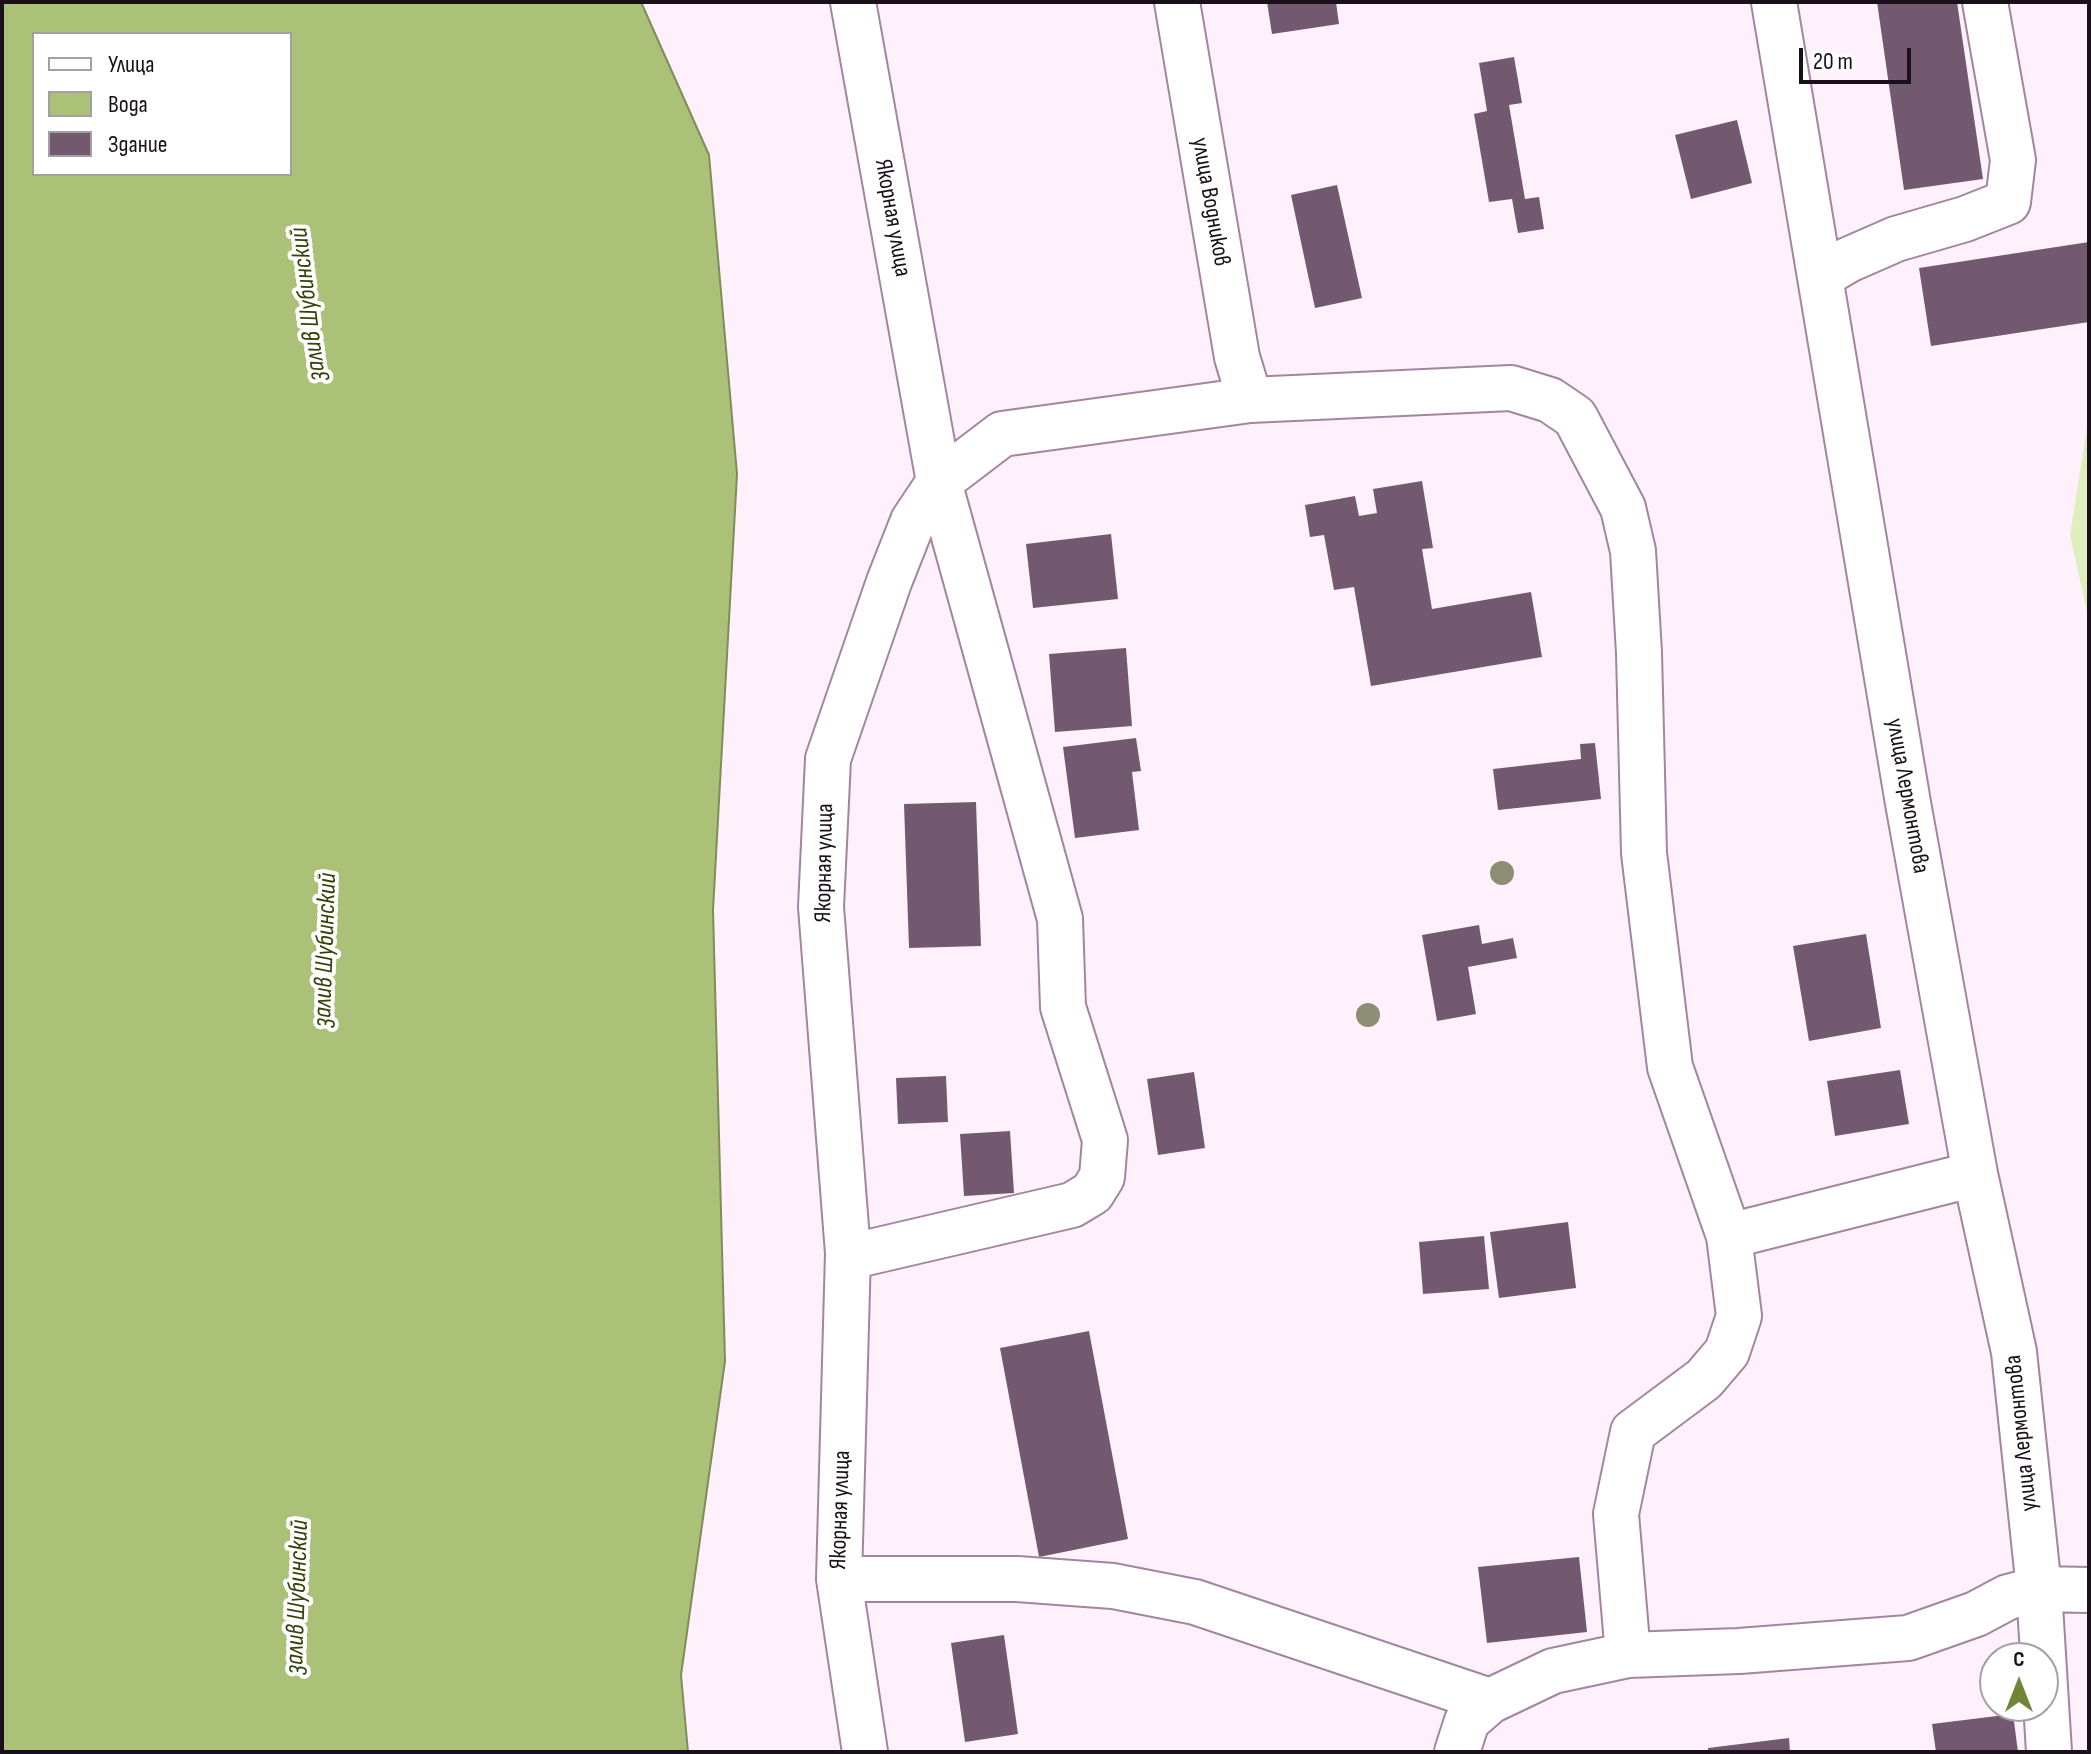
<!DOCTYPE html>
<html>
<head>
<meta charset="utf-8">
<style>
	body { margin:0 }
	#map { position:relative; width:2091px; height:1754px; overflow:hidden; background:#fef1fc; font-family:"Sofia Sans Condensed",sans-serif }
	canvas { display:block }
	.frame { position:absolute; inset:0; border:4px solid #1a1019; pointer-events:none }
	.legend { position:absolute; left:32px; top:32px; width:260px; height:144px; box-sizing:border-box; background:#fff; border:2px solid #a39fa3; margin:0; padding:10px 14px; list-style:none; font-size:24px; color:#1a1019 }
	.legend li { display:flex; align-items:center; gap:16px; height:40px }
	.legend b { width:40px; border:2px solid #a39fa3 }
	.north { position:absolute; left:1979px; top:1642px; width:80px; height:80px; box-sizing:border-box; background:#fff; border:2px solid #a39fa3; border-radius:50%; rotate:0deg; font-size:22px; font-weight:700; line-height:32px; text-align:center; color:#1a1019 }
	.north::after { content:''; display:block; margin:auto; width:28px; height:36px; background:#708536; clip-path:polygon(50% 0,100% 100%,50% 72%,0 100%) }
	.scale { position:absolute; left:1799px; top:48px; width:112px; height:36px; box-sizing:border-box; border:4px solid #1a1019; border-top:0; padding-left:10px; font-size:24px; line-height:28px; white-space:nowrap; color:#1a1019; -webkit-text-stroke:6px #fff; paint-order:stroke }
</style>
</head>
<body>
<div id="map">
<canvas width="2091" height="1754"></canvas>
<div class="frame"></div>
<ul class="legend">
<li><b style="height:10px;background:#fff"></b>Улица</li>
<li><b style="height:22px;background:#abc177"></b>Вода</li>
<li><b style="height:22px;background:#735970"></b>Здание</li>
</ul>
<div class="north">С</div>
<div class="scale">20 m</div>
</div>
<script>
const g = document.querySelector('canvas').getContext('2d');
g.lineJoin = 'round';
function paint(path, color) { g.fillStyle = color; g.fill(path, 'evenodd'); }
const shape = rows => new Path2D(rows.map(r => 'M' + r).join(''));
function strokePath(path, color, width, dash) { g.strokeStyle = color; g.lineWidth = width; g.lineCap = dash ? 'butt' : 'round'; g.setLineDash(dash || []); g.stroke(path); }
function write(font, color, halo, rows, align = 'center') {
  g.font = font + ' "Sofia Sans Condensed",sans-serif'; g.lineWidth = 8; g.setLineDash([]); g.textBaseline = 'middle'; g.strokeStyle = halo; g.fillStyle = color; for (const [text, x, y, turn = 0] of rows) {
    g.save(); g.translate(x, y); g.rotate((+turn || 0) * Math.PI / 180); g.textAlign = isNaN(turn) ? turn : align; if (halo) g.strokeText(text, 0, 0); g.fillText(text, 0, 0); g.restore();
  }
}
const green = shape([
	[2089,415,2089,621,2070,535]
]);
const water = shape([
	[2,2,641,2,709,155,737,474,713,910,725,1361,681,1675,688,1752,2,1752,2,2],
	[34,34,290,34,290,174,34,174,34,34]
]);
const building = shape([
	[1267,2,1336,2,1339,24,1272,34],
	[1877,2,1957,2,1983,179,1904,190],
	[1514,57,1522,103,1509,105,1525,199,1539,197,1544,229,1518,233,1512,199,1489,202,1474,114,1487,111,1479,63],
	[1737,120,1752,183,1691,199,1675,135],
	[1337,185,1362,298,1315,308,1291,195],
	[2089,242,2089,322,1931,346,1919,268],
	[1422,481,1433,548,1422,549,1432,609,1531,592,1542,657,1371,686,1354,587,1334,590,1324,535,1310,537,1305,505,1355,496,1359,516,1377,513,1373,489],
	[1111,534,1118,599,1033,608,1026,544],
	[1126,648,1132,726,1055,732,1049,654],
	[1136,738,1141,771,1132,772,1139,830,1075,838,1063,747],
	[1595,743,1601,799,1498,810,1493,769,1581,759,1580,744],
	[976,802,981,946,909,948,904,804],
	[1479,925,1482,944,1513,938,1517,958,1468,967,1476,1014,1437,1021,1422,935],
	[1866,934,1881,1028,1809,1041,1793,946],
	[1900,1070,1909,1124,1835,1136,1827,1081],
	[1194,1072,1205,1148,1158,1155,1147,1079],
	[946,1076,948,1122,898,1124,896,1078],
	[1010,1131,1014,1193,964,1196,960,1134],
	[1568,1222,1576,1288,1499,1298,1490,1232],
	[1484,1236,1489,1289,1423,1294,1419,1242],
	[1089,1331,1128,1539,1039,1557,1000,1348],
	[1579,1557,1587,1632,1487,1643,1478,1567],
	[1004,1635,1018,1734,965,1742,951,1643],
	[2013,1714,2018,1752,1936,1752,1932,1724],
	[1789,1738,1790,1752,1708,1752,1708,1748]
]);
const minor = shape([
	[853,2,939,482,913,521,889,582,828,759,821,907,848,1253,839,1579,865,1752],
	[1177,2,1237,357,1250,400],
	[1774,2,1908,803,1975,1174,2014,1352,2039,1589,2049,1752],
	[1821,276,1848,260,1896,239,1965,219,2008,202,2013,160,1985,2],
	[848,1253,853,1256,1072,1205,1092,1193,1102,1177,1105,1140,1063,1007,1060,919,939,482,1002,434,1250,400,1511,388,1550,400,1575,417,1623,508,1633,551,1639,653,1644,853,1670,1067,1729,1236],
	[839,1579,1017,1579,1113,1586,1195,1602,1490,1701],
	[1628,1655,1616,1514,1633,1432,1704,1379,1727,1352,1739,1316,1729,1236,1975,1174],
	[1457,1752,1467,1721,1490,1701,1553,1671,1628,1655,1739,1651,1908,1638,1976,1614,2008,1597,2039,1589,2089,1590]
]);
const trees = [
	[1502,873],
	[1368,1015]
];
const streetNames = [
	["улица Водников",1210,202,80],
	["Якорная улица",892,218,80],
	["улица Лермонтова",1907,796,80],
	["Якорная улица",825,863,-89],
	["улица Лермонтова",2022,1433,-96],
	["Якорная улица",841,1510,-88]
];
const waterNames = [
	["залив Шубинский",309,304,-97],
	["залив Шубинский",326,950,-88],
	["залив Шубинский",298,1597,-88]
];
paint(green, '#dfeebd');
paint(water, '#abc177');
strokePath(water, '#808c5b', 2);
paint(building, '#735970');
strokePath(minor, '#a2869f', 48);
strokePath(minor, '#fff', 44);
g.fillStyle = '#8c8d72';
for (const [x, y] of trees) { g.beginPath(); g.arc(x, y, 12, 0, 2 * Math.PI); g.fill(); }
write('24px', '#1a1019', '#fff', streetNames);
write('italic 26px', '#344109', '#fff', waterNames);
</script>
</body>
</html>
